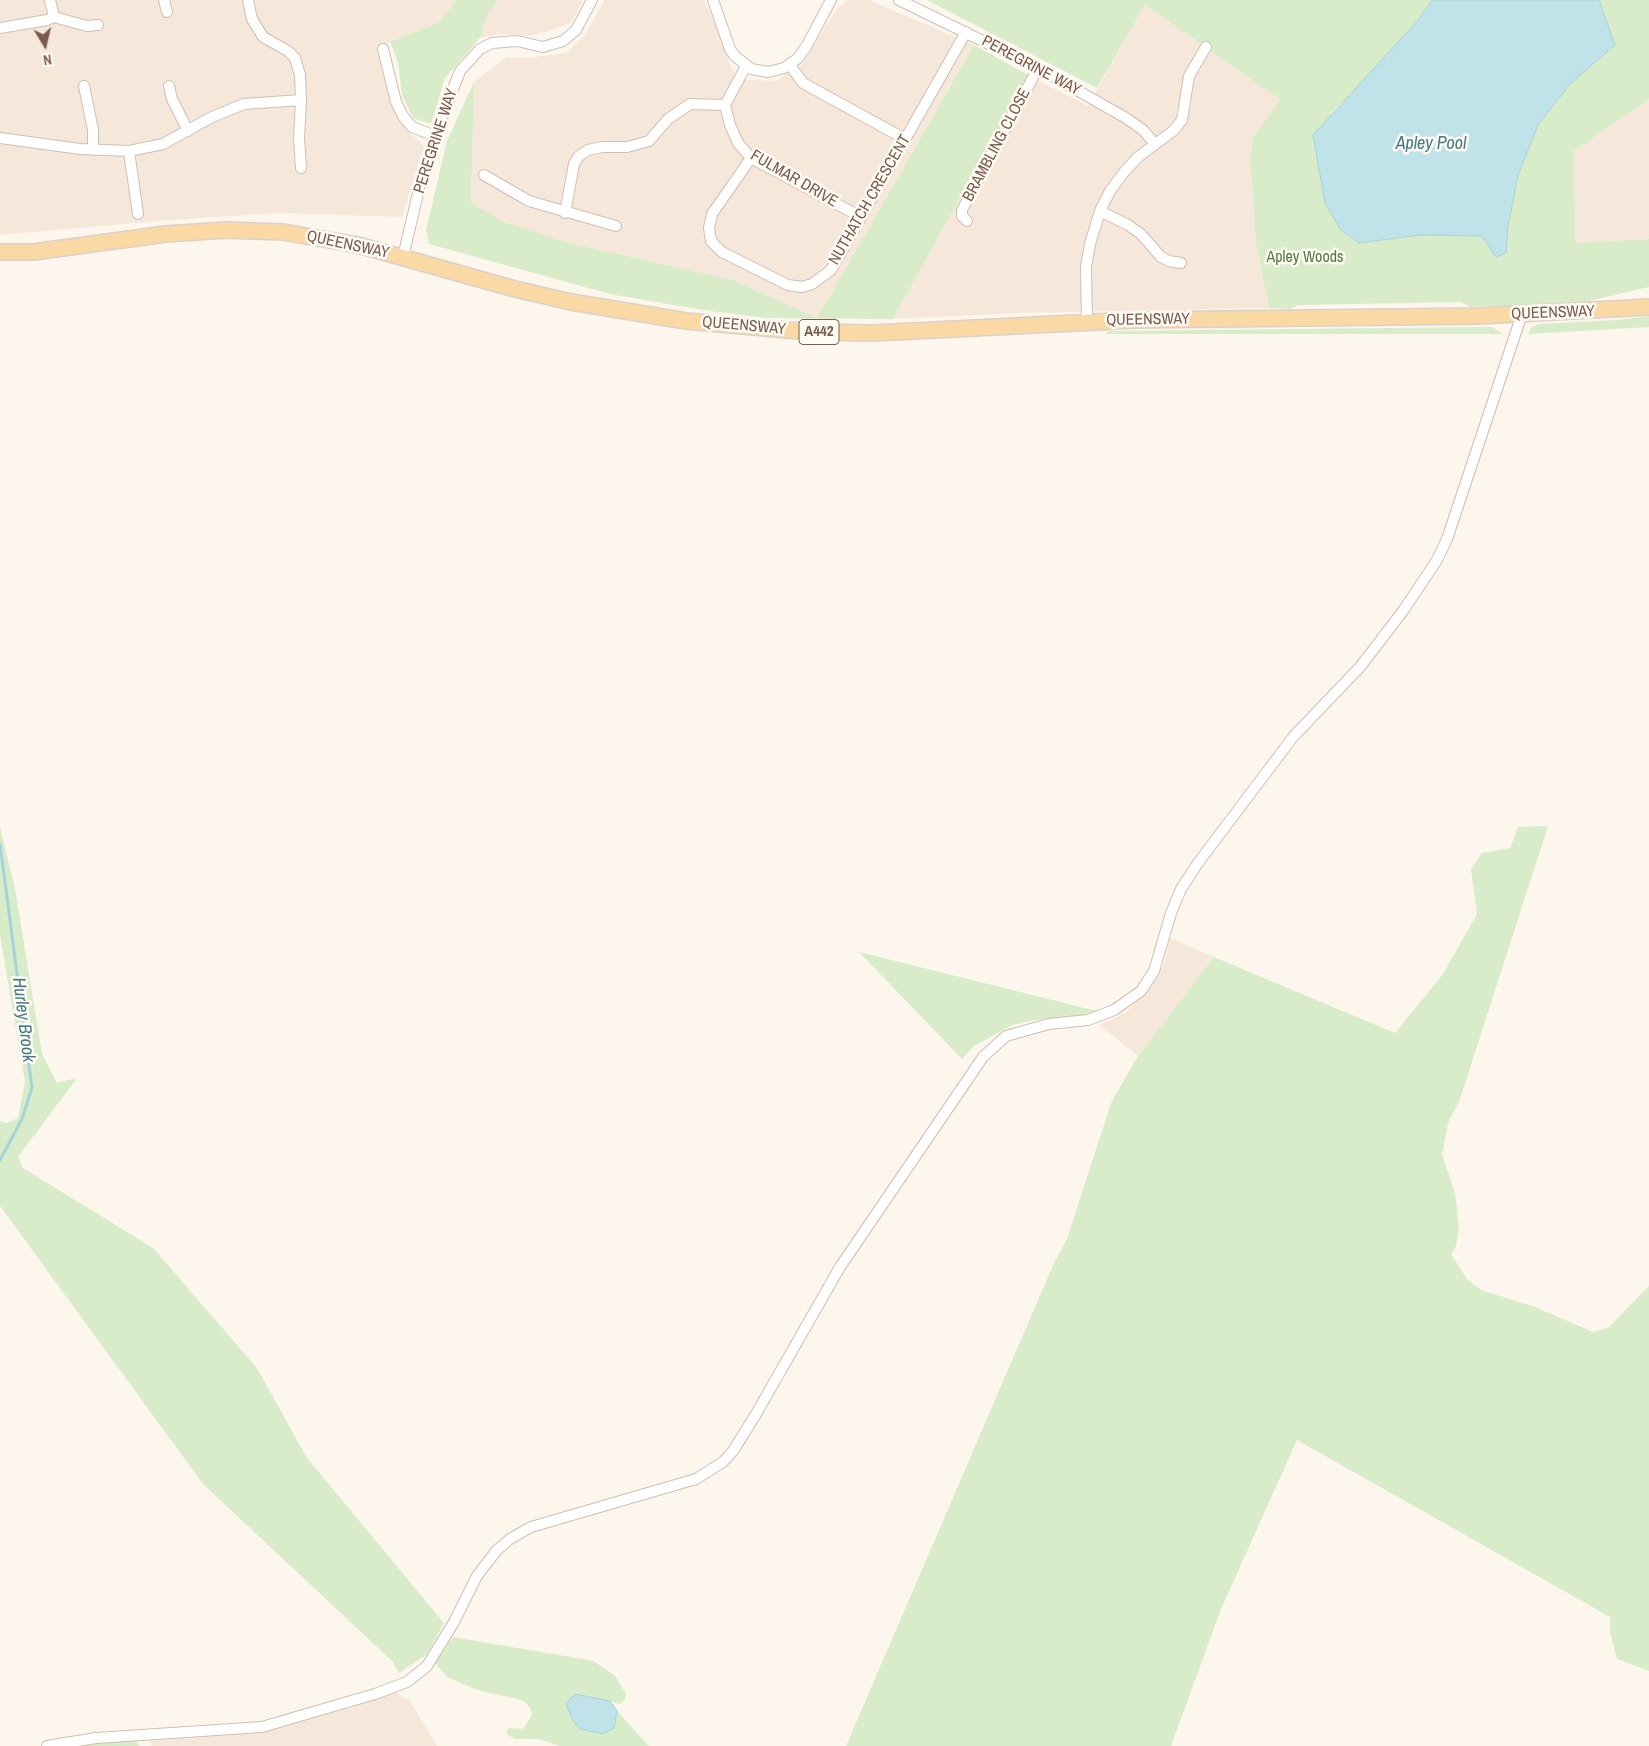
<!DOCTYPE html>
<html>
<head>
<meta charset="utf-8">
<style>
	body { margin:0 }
	#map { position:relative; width:1649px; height:1746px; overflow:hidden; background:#fdf6ec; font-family:"Archivo Narrow",sans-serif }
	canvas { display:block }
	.north { position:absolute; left:20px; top:20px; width:50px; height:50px; -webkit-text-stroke:4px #fffaf3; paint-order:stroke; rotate:171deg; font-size:14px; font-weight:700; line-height:20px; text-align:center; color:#7a5c4d }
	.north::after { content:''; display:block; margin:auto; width:18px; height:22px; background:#7a5c4d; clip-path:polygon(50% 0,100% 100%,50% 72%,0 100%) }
</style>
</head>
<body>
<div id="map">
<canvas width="1649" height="1746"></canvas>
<div class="north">N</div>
</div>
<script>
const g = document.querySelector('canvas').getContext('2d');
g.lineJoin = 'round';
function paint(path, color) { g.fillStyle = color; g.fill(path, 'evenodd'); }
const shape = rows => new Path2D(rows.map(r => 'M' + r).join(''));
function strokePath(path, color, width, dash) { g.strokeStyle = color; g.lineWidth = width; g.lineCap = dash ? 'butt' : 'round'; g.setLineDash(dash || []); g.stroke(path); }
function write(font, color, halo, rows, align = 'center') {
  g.font = font + ' "Archivo Narrow",sans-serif'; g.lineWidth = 5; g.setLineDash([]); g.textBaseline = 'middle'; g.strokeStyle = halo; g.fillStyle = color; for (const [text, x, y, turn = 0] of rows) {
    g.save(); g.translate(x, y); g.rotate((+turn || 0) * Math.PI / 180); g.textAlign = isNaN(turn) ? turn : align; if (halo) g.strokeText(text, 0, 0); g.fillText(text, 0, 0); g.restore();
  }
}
const residential = shape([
	[0,0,456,0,440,22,379,47,392,106,410,133,424,146,402,217,278,213,156,221,0,235],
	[498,0,583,0,571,23,546,32,527,36,499,34,480,38,488,13],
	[605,0,704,0,719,32,731,67,736,75,747,80,775,81,801,66,837,8,848,0,869,0,974,45,817,318,733,280,565,242,504,222,471,203,474,82,507,57,527,58,566,53,584,36],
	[1145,5,1282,100,1253,137,1250,156,1256,243,1269,308,1021,313,893,319,1028,75,1088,106],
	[1649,99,1649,239,1575,243,1574,151],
	[1170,938,1214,957,1138,1056,1099,1025,1125,1013,1152,986,1165,962],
	[395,1691,401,1697,409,1699,437,1746,152,1746,150,1741,232,1735,277,1727,340,1708,351,1709,359,1702]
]);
const green = shape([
	[456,0,498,0,488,13,480,38,445,78,431,124,413,118,402,95,398,62,390,42,440,22],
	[927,0,1432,0,1419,19,1364,81,1331,113,1359,243,1420,235,1482,236,1506,253,1508,227,1518,175,1538,125,1571,83,1615,45,1599,0,1649,0,1649,99,1574,151,1575,243,1649,239,1649,287,1576,304,1470,307,1461,302,1298,305,1290,309,1269,308,1256,243,1250,156,1253,137,1281,100,1145,5,1097,88],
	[974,45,1028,75,893,319,766,318,703,310,610,294,429,244,426,230,447,141,474,82,471,203,504,222,565,242,733,280,817,318],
	[1649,316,1649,327,1528,334,1531,328,1539,324,1617,320],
	[1482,327,1492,327,1503,334,1105,334,1109,331],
	[1548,826,1460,1099,1448,1123,1442,1155,1455,1193,1459,1227,1456,1246,1451,1254,1467,1279,1481,1290,1535,1307,1593,1332,1608,1328,1649,1286,1649,1671,1617,1659,1610,1632,1610,1617,1297,1440,1221,1609,1171,1746,846,1746,1054,1263,1067,1239,1111,1103,1138,1056,1214,957,1395,1033,1443,974,1477,914,1471,869,1482,853,1510,848,1518,827],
	[0,827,15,889,42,1054,57,1083,77,1078,18,1157,23,1168,153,1248,257,1368,307,1458,444,1623,427,1654,399,1673,392,1661,203,1484,0,1206,0,1121,6,1123,18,1118,25,1082,0,935],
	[859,952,1097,1011,1075,1017,1036,1020,1012,1025,974,1046,962,1059],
	[453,1637,594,1661,615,1676,626,1694,625,1699,620,1704,575,1694,614,1728,617,1711,649,1746,560,1746,539,1739,515,1739,508,1735,506,1731,509,1728,523,1729,532,1715,530,1708,525,1702,517,1699,477,1690,447,1677,435,1663],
	[129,1740,137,1742,139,1746,76,1746]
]);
const water = shape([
	[1432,0,1599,0,1615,45,1571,83,1538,125,1518,175,1508,227,1506,253,1496,257,1482,236,1420,235,1359,243,1340,229,1325,203,1313,135,1419,19,1432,0],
	[575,1694,610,1701,617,1711,614,1728,603,1734,580,1729,572,1719,566,1704,575,1694]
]);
const stream = shape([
	[0,844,32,1088,22,1119,0,1160]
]);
const street = shape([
	[164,0,167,12],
	[248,0,252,19,263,37,288,51,295,58,300,75,301,100,299,138,301,168],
	[713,0,730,49,735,56,751,69,768,72,784,68,797,59,806,47,831,0],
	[899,0,1038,68,1126,118,1143,130,1155,144],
	[54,17,87,26,98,25],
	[0,28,47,20,54,17,50,0],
	[383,49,396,102,403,116,412,127,435,136],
	[790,65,803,83,905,139],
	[84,86,93,130,93,150],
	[169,86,172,99,188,131],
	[725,105,730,125,738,143,751,158,861,217],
	[0,138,80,149,129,151,163,144,212,117,244,104,301,100],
	[129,151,138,214],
	[751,158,712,214,709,228,711,241,722,252,788,285,802,287,812,284,831,270,966,32],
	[484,175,529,201,616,226],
	[1100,211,1128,225,1141,234,1161,257,1169,261,1181,263],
	[565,213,574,164,579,156,588,150,602,147,627,147,649,141,668,119,690,104,725,105,746,66],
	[967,221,962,216,962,210,1038,68],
	[403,257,420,185,435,136,460,71,480,49,492,43,517,41,543,47,563,41,576,30,592,0],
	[1087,322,1086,267,1090,244,1100,211,1110,191,1125,171,1138,157,1173,131,1182,120,1189,76,1206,47],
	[47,1746,96,1738,262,1727,375,1694,407,1682,427,1666,454,1622,477,1576,497,1550,510,1539,531,1527,696,1479,723,1462,733,1451,756,1414,840,1267,983,1057,1006,1036,1049,1024,1088,1020,1114,1010,1141,991,1154,971,1171,913,1181,889,1198,863,1293,737,1360,667,1403,611,1437,560,1447,539,1522,314]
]);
const primary = shape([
	[0,252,33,252,166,234,226,230,283,232,358,245,515,289,571,302,686,321,810,332,874,333,1136,320,1479,316,1649,307]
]);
const shields = [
	[819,332,40]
];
const shieldNames = [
	["A442",819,332]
];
const streetNames = [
	["PEREGRINE WAY",1031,66,28],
	["PEREGRINE WAY",436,141,-72],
	["BRAMBLING CLOSE",997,145,-62],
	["FULMAR DRIVE",794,179,30],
	["NUTHATCH CRESCENT",870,200,-60],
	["QUEENSWAY",348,245,12],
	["QUEENSWAY",1553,313,-2],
	["QUEENSWAY",1148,320,-1],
	["QUEENSWAY",744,326,5]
];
const parkNames = [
	["Apley Woods",1305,258]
];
const waterNames = [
	["Apley Pool",1431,144],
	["Hurley Brook",23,1020,83]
];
paint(residential, '#f5e8da');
paint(green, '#d8ecc9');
paint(water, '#bfe3e8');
strokePath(water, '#a5d3da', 1);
strokePath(stream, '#a5d3da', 3);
strokePath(street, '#d1beb0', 12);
strokePath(primary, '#dad1cd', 18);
strokePath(street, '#fff', 10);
strokePath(primary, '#fbd9a5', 15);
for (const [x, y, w] of shields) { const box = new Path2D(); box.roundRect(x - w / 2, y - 12.5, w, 25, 4); g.fillStyle = '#fffaf3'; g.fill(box); strokePath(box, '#7a5c4d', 1); }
write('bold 15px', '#7a5c4d', null, shieldNames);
write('16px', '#7a5c4d', '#fffaf3', streetNames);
write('16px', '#537a41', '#fffaf3', parkNames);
write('italic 18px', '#437c86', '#fffaf3', waterNames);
</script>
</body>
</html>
